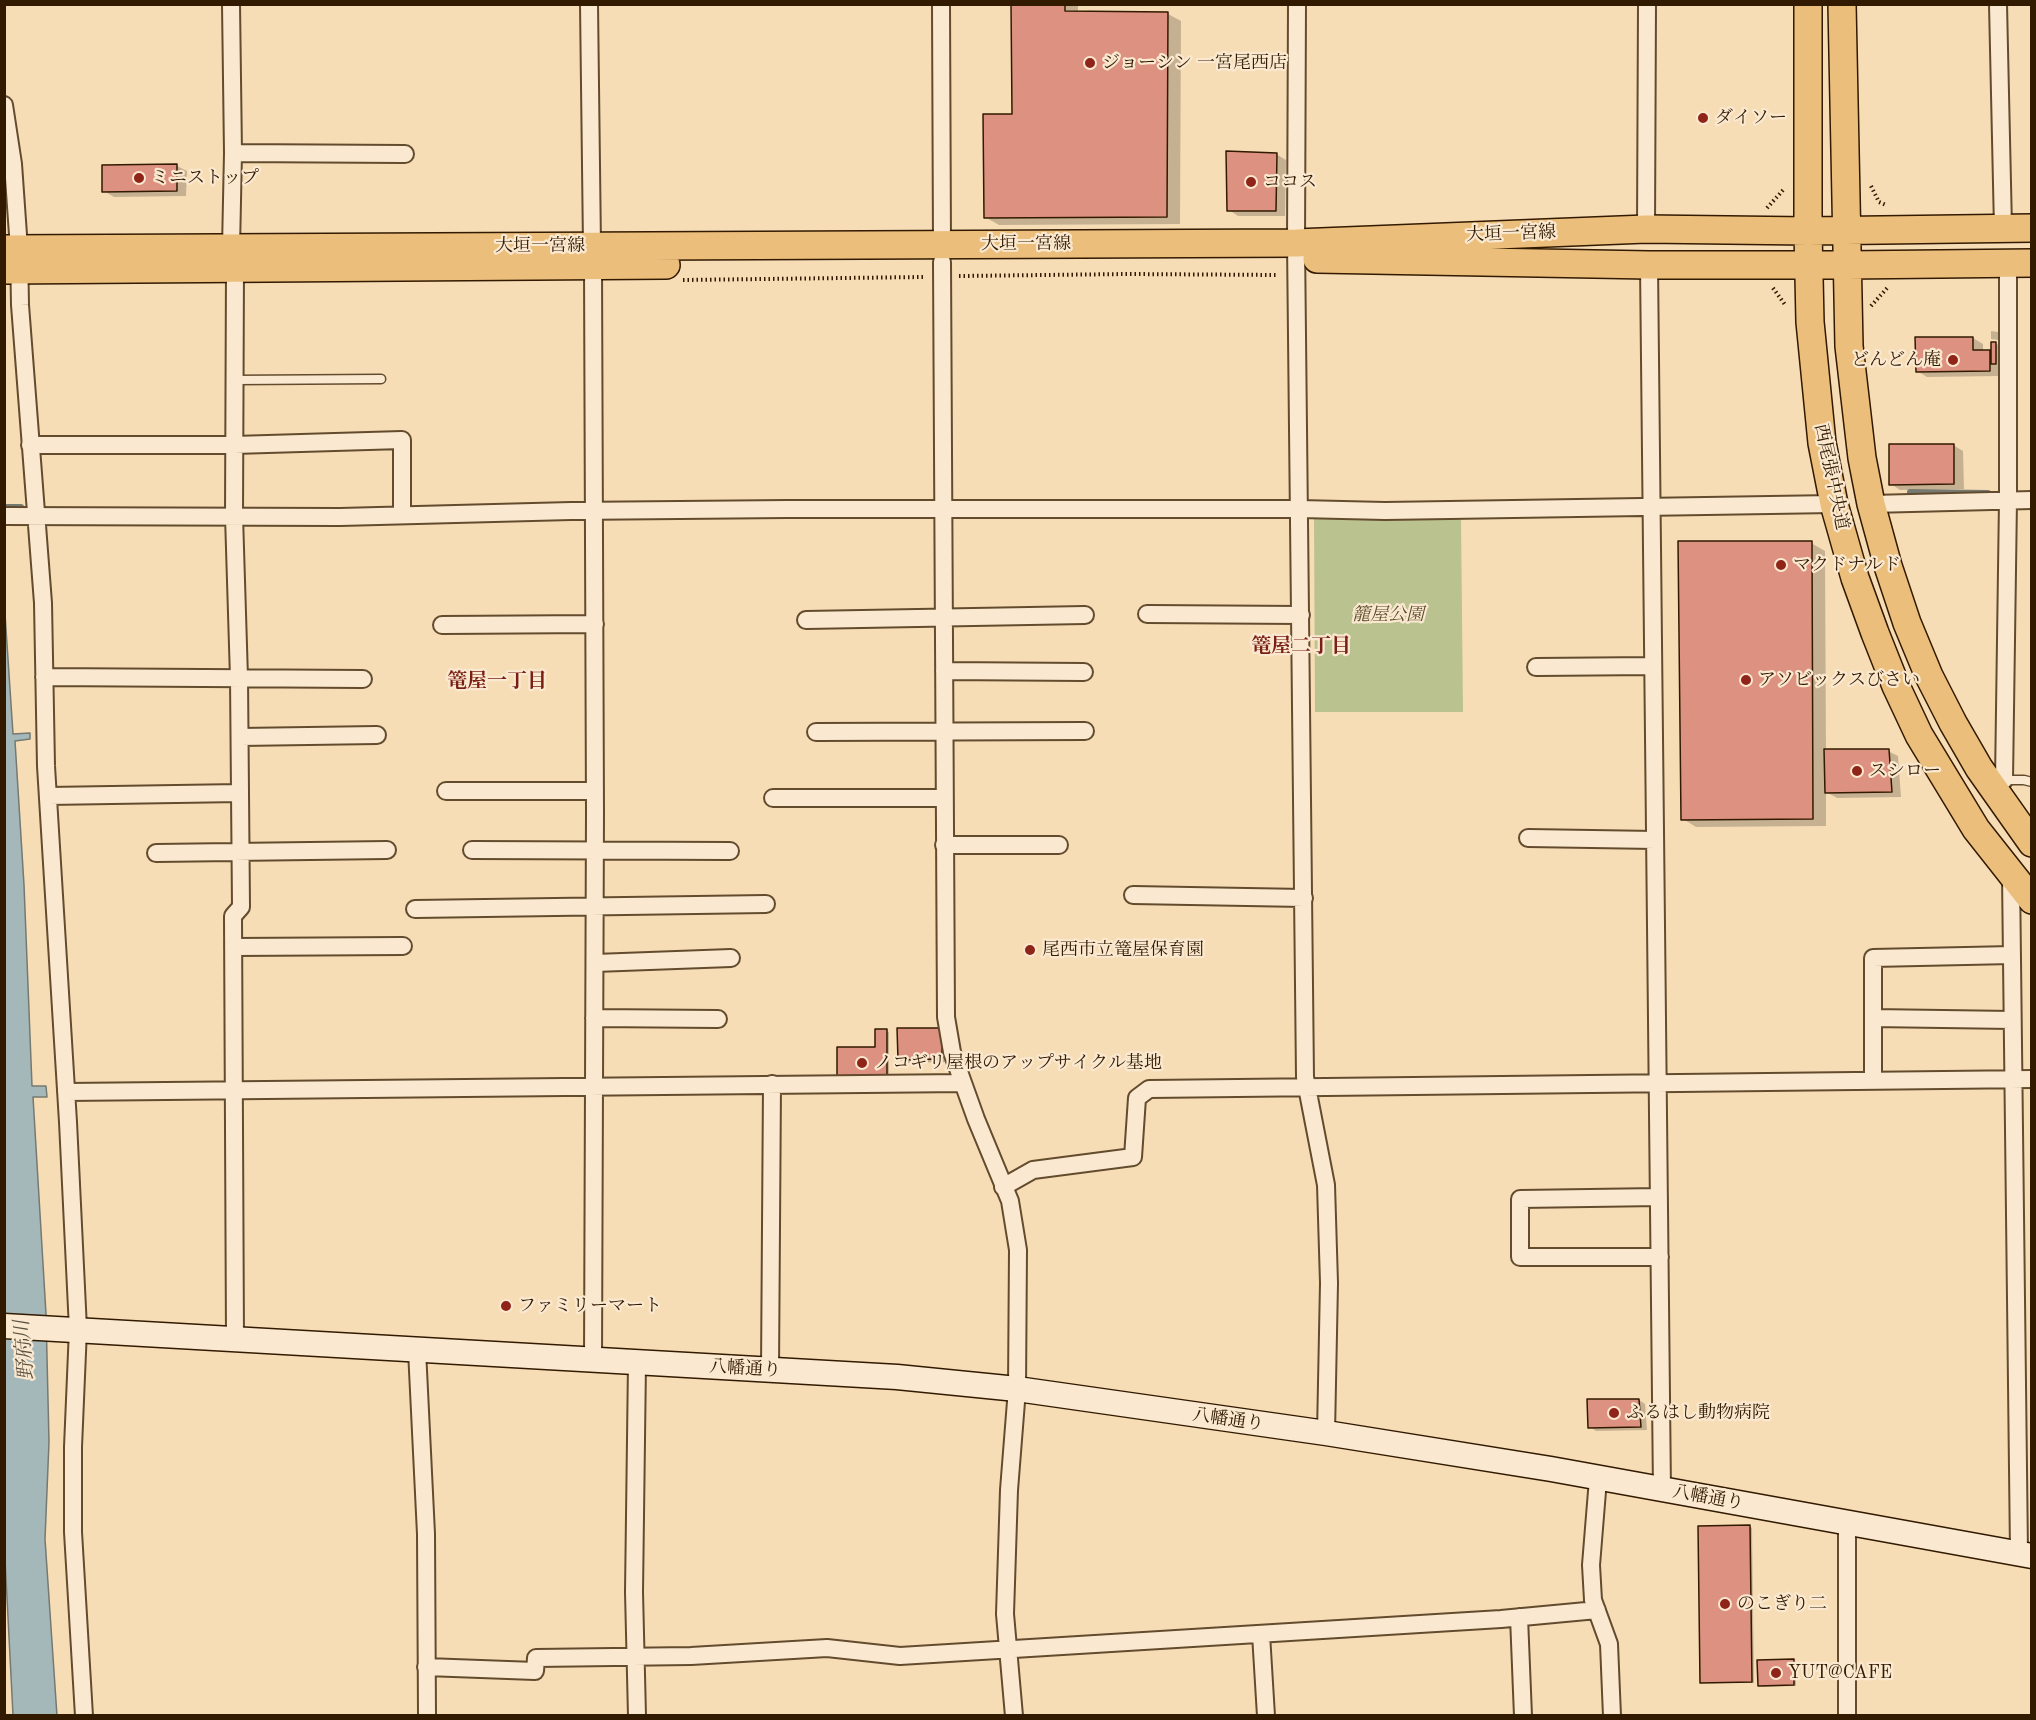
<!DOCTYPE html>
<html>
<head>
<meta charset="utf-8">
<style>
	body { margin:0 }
	#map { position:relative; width:2036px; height:1720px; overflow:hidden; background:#f7ddb6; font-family:"Old Standard TT",serif }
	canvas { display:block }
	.frame { position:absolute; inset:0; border:6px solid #321a00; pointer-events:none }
</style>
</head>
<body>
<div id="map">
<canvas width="2036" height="1720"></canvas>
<div class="frame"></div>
</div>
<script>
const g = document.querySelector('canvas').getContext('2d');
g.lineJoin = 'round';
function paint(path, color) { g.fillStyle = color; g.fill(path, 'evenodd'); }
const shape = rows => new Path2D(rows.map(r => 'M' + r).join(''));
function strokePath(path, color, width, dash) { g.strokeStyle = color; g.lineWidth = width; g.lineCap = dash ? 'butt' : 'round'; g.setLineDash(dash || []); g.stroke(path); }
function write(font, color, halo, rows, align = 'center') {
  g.font = font + ' "Old Standard TT","Noto Serif JP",serif'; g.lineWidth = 4.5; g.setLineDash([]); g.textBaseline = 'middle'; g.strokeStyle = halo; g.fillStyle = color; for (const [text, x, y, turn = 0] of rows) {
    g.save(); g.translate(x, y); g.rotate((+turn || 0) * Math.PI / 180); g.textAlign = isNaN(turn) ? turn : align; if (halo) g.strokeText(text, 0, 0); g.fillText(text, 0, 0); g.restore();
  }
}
const green = shape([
	[1314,516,1461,517,1463,712,1315,712]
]);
const water = shape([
	[4,599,13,734,30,733,30,739,15,741,24,885,32,1086,46,1086,47,1097,33,1097,46,1314,49,1442,45,1539,57,1716,13,1715,5,1559,4,599]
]);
const shadow = shape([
	[1012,4,1078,4,1078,13,1168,14,1181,21,1180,224,999,225,985,217,1014,115],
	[1276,154,1286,160,1285,216,1238,216,1229,210],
	[177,166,187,171,186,196,114,197,104,191],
	[1991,331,1998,332,1998,340,1991,339],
	[1973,338,1983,344,1983,351,1993,353,1996,343,1998,345,1999,376,1927,377,1917,371,1917,339],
	[1953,445,1963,451,1964,489,1900,490,1891,484],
	[1811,543,1825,551,1826,751,1888,751,1898,756,1901,797,1837,798,1826,792,1826,826,1696,827,1683,819],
	[942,1029,948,1062,906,1063,899,1059],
	[887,1031,889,1032,889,1079,839,1048,877,1048],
	[1639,1400,1645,1404,1647,1430,1596,1431,1590,1427],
	[1749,1526,1752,1528,1754,1683,1704,1683,1701,1682],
	[1793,1661,1796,1662,1796,1686,1762,1687,1759,1685]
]);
const stream = shape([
	[1910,492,1988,493],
	[4,507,21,507]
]);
const building = shape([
	[1011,4,1065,4,1065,11,1168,12,1167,217,984,218,983,114,1012,114,1011,4],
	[1226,151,1277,153,1276,211,1227,211,1226,151],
	[177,164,177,191,102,192,102,165,177,164],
	[1915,337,1973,337,1973,350,1990,350,1990,371,1916,372,1915,337],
	[1991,342,1996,342,1996,364,1991,364,1991,342],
	[1889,444,1954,444,1954,484,1889,485,1889,444],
	[1678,541,1812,541,1813,819,1681,820,1678,541],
	[1824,749,1889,749,1892,792,1825,793,1824,749],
	[897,1028,942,1028,942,1059,898,1060,897,1028],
	[875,1029,887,1029,887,1079,837,1079,837,1047,875,1047,875,1029],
	[1587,1399,1639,1399,1641,1427,1588,1428,1587,1399],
	[1750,1525,1752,1682,1700,1683,1698,1526,1750,1525],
	[1794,1659,1794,1685,1758,1686,1757,1660,1794,1659]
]);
const path = shape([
	[1871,186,1879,202,1886,205],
	[1767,208,1784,189],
	[959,276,1128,274,1278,275],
	[683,280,924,277],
	[1773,288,1786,306],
	[1871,306,1888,287]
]);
const lane = shape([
	[234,380,381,379],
	[2004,780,2024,780,2032,782]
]);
const street = shape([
	[231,4,233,153,231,248],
	[589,4,592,246],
	[941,4,942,245],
	[1297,4,1296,243,1305,1077,1326,1185,1329,1283,1326,1433],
	[1998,4,2003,228],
	[4,105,13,164,19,249,20,305,43,603,46,766,68,1122,78,1329,73,1447,73,1532,84,1716],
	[233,153,405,154],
	[1646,229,1647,4],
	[942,262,946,1017,952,1052,976,1119,1010,1201,1018,1250,1017,1389,1009,1490,1005,1614,1014,1716],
	[1649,265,1662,1490],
	[235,268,234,516,239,678,241,907,233,916,235,1340],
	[30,445,234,445,402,440,402,515],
	[1871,504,2032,500],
	[4,516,340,517,571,511,787,509,1300,509,1385,511,1834,504],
	[1147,614,1301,615],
	[806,620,1085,615],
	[442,625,595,624],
	[1536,667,1652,666],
	[944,671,1084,672],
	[44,677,363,679],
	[816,732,1085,731],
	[240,737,377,735],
	[1993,787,2004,780,2008,500,2008,263],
	[446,791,595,791],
	[48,796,240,793],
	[773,798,944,798],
	[1528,838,1655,840],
	[944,845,1059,845],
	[472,850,730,851],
	[156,853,387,850],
	[2011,875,2019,1553],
	[1133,895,1304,898],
	[415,909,766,904],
	[233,947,403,946],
	[595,963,731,958],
	[594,1018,718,1019],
	[1873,1018,2012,1020],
	[1873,1081,1873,958,2012,955],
	[66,1092,963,1083],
	[1003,1187,1033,1170,1133,1157,1137,1098,1149,1089,2032,1079],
	[1659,1197,1520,1199,1520,1257,1660,1257],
	[417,1350,426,1534,427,1716],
	[593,1360,595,812,593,265],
	[637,1363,634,1592,637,1716],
	[770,1370,772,1084],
	[1598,1479,1591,1565,1593,1600,1609,1644,1612,1716],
	[1519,1617,1523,1716],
	[1261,1634,1266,1716],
	[426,1667,535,1671,536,1658,691,1656,827,1648,900,1656,1501,1619,1597,1610],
	[1847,1716,1847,1523]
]);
const secondary = shape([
	[4,1326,897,1377,1017,1389,1326,1433,1551,1469,2032,1556]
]);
const primary = shape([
	[1808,4,1808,231,1810,322,1822,443,1834,504,1855,578,1875,633,1896,686,1919,735,1976,829,2032,900],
	[1842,4,1849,346,1862,458,1871,504,1888,566,1907,623,1929,676,1953,723,1979,768,2032,843],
	[4,249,1296,243,1646,229,1808,231,2032,228],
	[1317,259,1649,265,1847,265,2032,263],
	[4,270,666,265]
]);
const markers = [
	[1090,63,6,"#8f2418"],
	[1703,118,6,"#8f2418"],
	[139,178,6,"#8f2418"],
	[1251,182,6,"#8f2418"],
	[1953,360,6,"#8f2418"],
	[1781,565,6,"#8f2418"],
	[1746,680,6,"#8f2418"],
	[1857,771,6,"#8f2418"],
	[1030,950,6,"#8f2418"],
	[862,1063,6,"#8f2418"],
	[506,1306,6,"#8f2418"],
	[1614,1413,6,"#8f2418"],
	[1725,1604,6,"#8f2418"],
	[1776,1673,6,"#8f2418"]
];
const poiNames = [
	["ジョーシン 一宮尾西店",1102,63],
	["ダイソー",1715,118],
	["ミニストップ",151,178],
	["ココス",1263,182],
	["どんどん庵",1941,360,"right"],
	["マクドナルド",1793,565],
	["アソビックスびさい",1758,680],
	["スシロー",1869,771],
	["尾西市立篭屋保育園",1042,950],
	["ノコギリ屋根のアップサイクル基地",874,1063],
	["ファミリーマート",518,1306],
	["ふるはし動物病院",1626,1413],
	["のこぎり二",1737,1604],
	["YUT@CAFE",1788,1673]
];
const streetNames = [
	["大垣一宮線",1511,234,-2],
	["大垣一宮線",1026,244],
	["大垣一宮線",540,246],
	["西尾張中央道",1831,477,78],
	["八幡通り",745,1369,3],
	["八幡通り",1228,1420,8],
	["八幡通り",1708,1498,10]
];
const parkNames = [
	["籠屋公園",1388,615]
];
const neighbourhoodNames = [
	["篭屋二丁目",1301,647],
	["篭屋一丁目",497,682]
];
const waterNames = [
	["野府川",25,1350,-95]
];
paint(green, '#bac290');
paint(water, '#a4b8ba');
strokePath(water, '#767970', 1.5);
paint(shadow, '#0003');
strokePath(stream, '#767970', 6);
paint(building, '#dd9180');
strokePath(building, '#321a00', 1.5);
strokePath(lane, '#634b2e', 11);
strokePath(street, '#634b2e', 20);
strokePath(secondary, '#321a00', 27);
strokePath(primary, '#321a00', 30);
strokePath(path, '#321a00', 4, [1.5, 3]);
strokePath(lane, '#fae9d0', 8);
strokePath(street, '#fae9d0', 16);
strokePath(secondary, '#fae9d0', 24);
strokePath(primary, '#ecbe7b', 27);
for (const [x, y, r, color] of markers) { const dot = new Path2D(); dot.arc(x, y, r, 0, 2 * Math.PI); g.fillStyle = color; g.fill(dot); strokePath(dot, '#fae9d0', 2); }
write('18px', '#321a00', '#fae9d0', poiNames, 'left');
write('18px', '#321a00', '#fae9d0', streetNames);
write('italic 18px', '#5b4c2b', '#fae9d0', parkNames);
write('bold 20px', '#7a1f14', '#fae9d0', neighbourhoodNames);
write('italic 20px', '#5a5141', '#fae9d0', waterNames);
</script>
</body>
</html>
